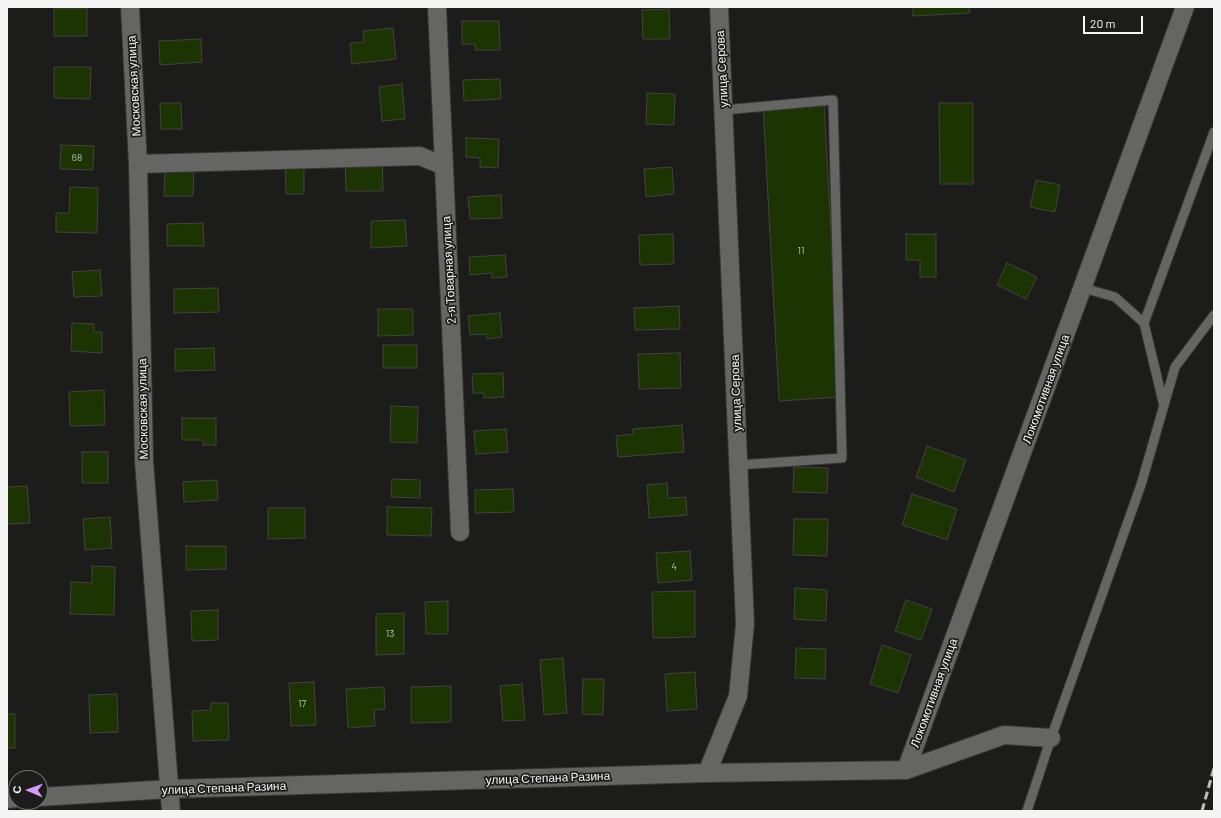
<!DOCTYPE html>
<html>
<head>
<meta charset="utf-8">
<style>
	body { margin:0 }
	#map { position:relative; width:1221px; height:818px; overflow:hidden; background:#1c1d1b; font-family:Barlow,sans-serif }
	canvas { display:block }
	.frame { position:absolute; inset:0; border:8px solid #f3f4f3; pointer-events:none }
	.north { position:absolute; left:8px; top:770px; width:40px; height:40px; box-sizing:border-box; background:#1c1d1b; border:1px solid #727371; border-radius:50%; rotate:272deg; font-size:11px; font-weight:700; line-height:16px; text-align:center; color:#f3f4f3 }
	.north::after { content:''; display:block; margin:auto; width:14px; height:18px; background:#d59bfb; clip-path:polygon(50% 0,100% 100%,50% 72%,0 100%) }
	.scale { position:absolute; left:1083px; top:16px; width:60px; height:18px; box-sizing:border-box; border:2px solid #f3f4f3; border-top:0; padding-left:5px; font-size:12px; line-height:14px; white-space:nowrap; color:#f3f4f3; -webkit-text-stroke:3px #1c1d1b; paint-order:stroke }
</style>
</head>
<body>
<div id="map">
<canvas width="1221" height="818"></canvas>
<div class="frame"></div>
<div class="north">С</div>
<div class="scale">20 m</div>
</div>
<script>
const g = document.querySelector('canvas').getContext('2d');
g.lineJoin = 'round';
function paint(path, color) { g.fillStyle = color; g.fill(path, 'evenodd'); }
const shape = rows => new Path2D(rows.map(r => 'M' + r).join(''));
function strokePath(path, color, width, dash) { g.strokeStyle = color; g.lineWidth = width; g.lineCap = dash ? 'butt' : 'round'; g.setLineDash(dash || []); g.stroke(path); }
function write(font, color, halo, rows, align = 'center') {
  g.font = font + ' Barlow,sans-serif'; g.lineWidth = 3.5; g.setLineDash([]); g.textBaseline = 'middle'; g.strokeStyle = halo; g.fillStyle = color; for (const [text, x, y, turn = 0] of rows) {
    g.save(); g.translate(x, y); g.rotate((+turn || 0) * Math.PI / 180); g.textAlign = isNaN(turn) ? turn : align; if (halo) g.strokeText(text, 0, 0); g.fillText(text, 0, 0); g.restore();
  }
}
const building = shape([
	[913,7,969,7,970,13,913,16,913,7],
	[54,8,87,8,87,36,54,36,54,8],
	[669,9,670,39,643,39,642,10,669,9],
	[462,21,499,21,500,50,475,50,475,44,462,44,462,21],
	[393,28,396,59,352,64,350,43,364,42,363,31,393,28],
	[201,39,202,62,160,65,159,41,201,39],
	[54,67,91,67,90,99,54,98,54,67],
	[500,79,501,99,464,101,463,80,500,79],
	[402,84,405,119,382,121,379,87,402,84],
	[647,93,675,94,674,125,646,124,647,93],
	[824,102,840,397,779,401,763,105,824,102],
	[160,103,181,103,182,129,161,129,160,103],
	[939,103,973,103,973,184,940,184,939,103],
	[466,138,499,139,498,168,480,167,480,158,466,157,466,138],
	[61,145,94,146,93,170,60,169,61,145],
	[345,152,382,152,383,191,346,191,345,152],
	[304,154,304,194,286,194,285,155,304,154],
	[672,167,674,194,646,197,644,169,672,167],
	[165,168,194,168,193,196,164,196,165,168],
	[1036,180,1060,185,1055,212,1030,207,1036,180],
	[70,187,98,188,97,233,56,232,56,213,69,213,70,187],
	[501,195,502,218,470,219,468,197,501,195],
	[405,220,407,246,371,248,371,221,405,220],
	[203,223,204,246,167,246,167,224,203,223],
	[673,234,674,264,640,265,639,235,673,234],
	[906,234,936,234,936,277,920,277,920,260,906,260,906,234],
	[505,255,507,277,492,278,492,273,470,275,469,257,505,255],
	[1007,263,1037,277,1026,299,997,285,1007,263],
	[100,270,102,296,74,297,72,272,100,270],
	[218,288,219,312,174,313,174,289,218,288],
	[679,306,680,329,635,330,634,308,679,306],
	[378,309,413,309,413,335,378,336,378,309],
	[500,313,502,337,487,339,486,334,470,335,468,316,500,313],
	[72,323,94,324,94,332,102,332,102,353,71,351,72,323],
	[383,345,417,345,417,368,383,368,383,345],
	[214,348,215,370,175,371,175,349,214,348],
	[680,353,681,388,639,389,638,354,680,353],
	[503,373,504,397,484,398,484,393,473,393,472,374,503,373],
	[104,390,105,425,70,426,69,392,104,390],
	[391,406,418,407,417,443,390,442,391,406],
	[182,418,216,418,216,445,203,445,203,440,182,440,182,418],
	[682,425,684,452,618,457,616,436,633,434,633,429,682,425],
	[506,429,508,452,476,454,474,431,506,429],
	[927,446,966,460,954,492,916,477,927,446],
	[82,452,108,452,108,483,82,483,82,452],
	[794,467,828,468,827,493,793,492,794,467],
	[392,479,420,480,420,498,391,497,392,479],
	[217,480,218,500,184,502,183,482,217,480],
	[667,483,668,498,686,497,687,515,649,518,647,485,667,483],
	[27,486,30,523,7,524,7,487,27,486],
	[513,489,514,512,475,513,475,490,513,489],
	[912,494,957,509,947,540,902,525,912,494],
	[387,507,432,508,431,536,387,535,387,507],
	[268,508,305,508,305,538,268,539,268,508],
	[110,517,112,548,85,550,83,519,110,517],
	[794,519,828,519,827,556,793,555,794,519],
	[186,546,226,546,226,569,186,570,186,546],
	[690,551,692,580,658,583,656,553,690,551],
	[92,566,115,567,114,615,70,614,71,582,92,583,92,566],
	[795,588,827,590,826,621,794,619,795,588],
	[695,591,695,637,653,638,652,592,695,591],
	[906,600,932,609,921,640,895,631,906,600],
	[448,601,448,634,426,634,425,602,448,601],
	[218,610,218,640,192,641,191,611,218,610],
	[404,613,404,654,376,655,376,614,404,613],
	[882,645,911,655,898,693,870,684,882,645],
	[796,648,826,649,825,679,795,678,796,648],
	[563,658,567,713,544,715,540,660,563,658],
	[695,672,697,709,667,711,665,674,695,672],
	[583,679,604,679,603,715,582,714,583,679],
	[314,682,316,725,291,726,289,683,314,682],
	[522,684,525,720,503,721,500,686,522,684],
	[451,686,451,722,411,723,411,687,451,686],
	[384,687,385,709,374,710,375,726,348,728,346,689,384,687],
	[117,694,118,732,90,733,89,695,117,694],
	[211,703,228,703,229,740,193,741,192,711,211,710,211,703],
	[7,714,15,714,15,748,7,748,7,714]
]);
const service = shape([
	[724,110,833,100,842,458,738,465],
	[1083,288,1115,297,1144,323],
	[1164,406,1144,323,1214,132],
	[1027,811,1051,738,1141,485,1175,367,1214,315]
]);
const minor = shape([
	[130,7,138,164,144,461,171,811],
	[437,7,460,532],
	[138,164,420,156,444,166],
	[906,770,1185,7],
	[707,773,738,696,745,624,719,7],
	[40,797,170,789,707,773,906,770,1004,735,1051,738],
	[7,799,16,798]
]);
const rail = shape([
	[1202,811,1214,768]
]);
const numberNames = [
	["68",77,158],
	["11",801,251],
	["4",674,567],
	["13",390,634],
	["17",302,704]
];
const streetNames = [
	["улица Серова",722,69,-93],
	["Московская улица",134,86,-93],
	["2-я Товарная улица",449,270,-93],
	["Локомотивная улица",1046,389,-70],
	["улица Серова",736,393,-92],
	["Московская улица",143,409,-91],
	["Локомотивная улица",934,693,-70],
	["улица Степана Разина",548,778,-2],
	["улица Степана Разина",224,788,-2]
];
paint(building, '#1c3401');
strokePath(building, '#414340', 1);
strokePath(service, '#363735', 11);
strokePath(minor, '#363735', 20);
strokePath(service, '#656664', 9);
strokePath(minor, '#656664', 18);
strokePath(rail, '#bbbcbb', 3, [8, 4]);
write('10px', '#bdc4b6', null, numberNames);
write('12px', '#f3f4f3', '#1c1d1b', streetNames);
</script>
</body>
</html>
